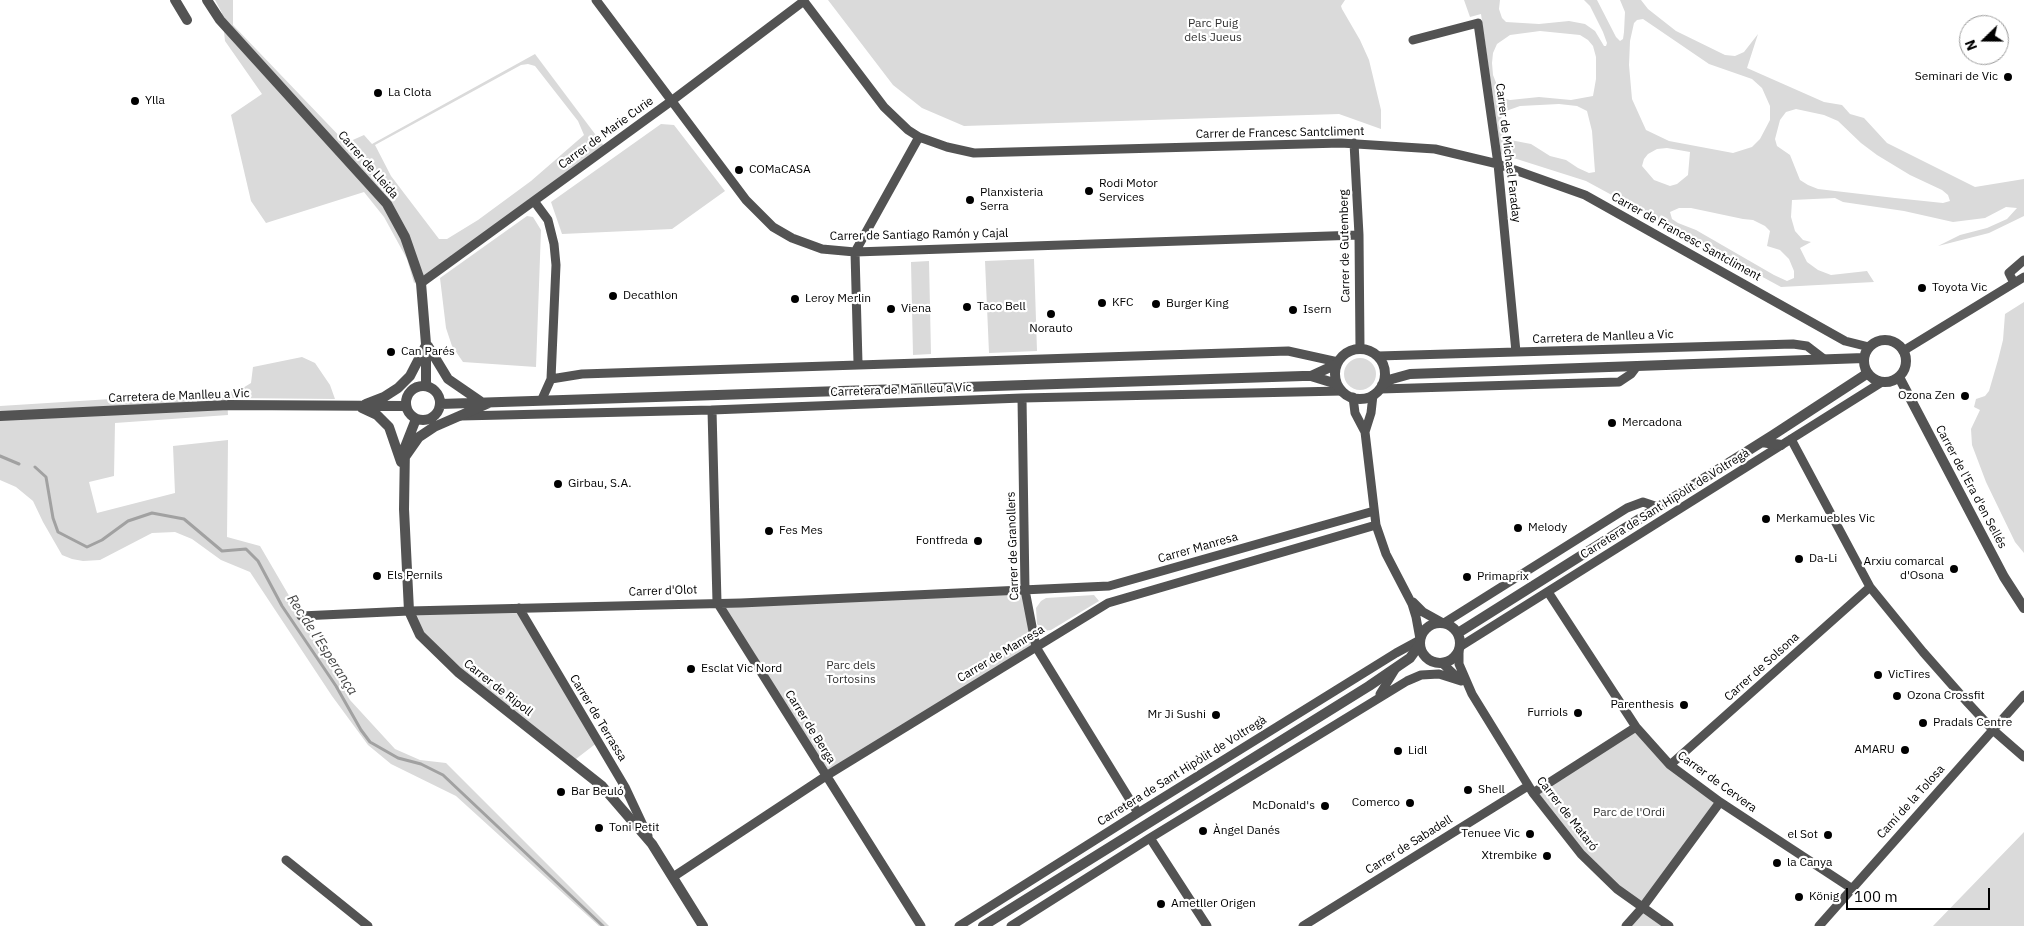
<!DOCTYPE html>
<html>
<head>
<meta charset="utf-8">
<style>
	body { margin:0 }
	#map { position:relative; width:2024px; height:926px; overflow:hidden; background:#fff; font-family:"IBM Plex Sans",sans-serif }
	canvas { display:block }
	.north { position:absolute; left:1959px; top:15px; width:50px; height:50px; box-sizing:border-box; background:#fff; border:1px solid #999; border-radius:50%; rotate:248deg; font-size:14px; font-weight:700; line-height:20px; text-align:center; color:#000 }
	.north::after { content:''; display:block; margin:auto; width:18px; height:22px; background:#000; clip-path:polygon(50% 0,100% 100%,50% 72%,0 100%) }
	.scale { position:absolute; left:1846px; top:888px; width:144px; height:22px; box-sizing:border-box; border:2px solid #000; border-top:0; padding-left:6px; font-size:15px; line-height:18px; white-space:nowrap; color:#000; -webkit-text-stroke:4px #fff; paint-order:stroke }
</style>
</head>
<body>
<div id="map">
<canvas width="2024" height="926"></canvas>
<div class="north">N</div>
<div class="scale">100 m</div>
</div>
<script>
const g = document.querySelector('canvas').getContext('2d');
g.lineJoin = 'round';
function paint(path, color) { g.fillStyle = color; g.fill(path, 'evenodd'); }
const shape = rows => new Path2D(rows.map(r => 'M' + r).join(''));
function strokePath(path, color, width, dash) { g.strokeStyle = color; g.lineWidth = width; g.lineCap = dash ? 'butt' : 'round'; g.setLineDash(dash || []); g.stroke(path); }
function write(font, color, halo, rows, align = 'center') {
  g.font = font + ' "IBM Plex Sans",sans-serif'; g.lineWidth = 4.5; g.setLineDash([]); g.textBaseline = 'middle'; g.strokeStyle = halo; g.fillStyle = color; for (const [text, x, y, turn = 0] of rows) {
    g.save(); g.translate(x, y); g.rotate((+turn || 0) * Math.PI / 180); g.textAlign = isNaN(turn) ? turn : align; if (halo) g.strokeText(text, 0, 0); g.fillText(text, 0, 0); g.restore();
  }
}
const green = shape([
	[215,0,233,0,233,25,346,143,364,135,372,144,535,54,604,146,414,283,407,259,384,217,364,192,266,223,251,201,231,115,262,94,225,41,222,13],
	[528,64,535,66,578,121,584,135,531,181,478,220,447,239,439,239,391,176,375,145,521,65],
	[828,0,1345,0,1341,6,1342,9,1360,40,1369,60,1381,110,1381,129,1339,114,964,126,922,108,893,85],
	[1464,0,1500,0,1499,9,1502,18,1506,22,1539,24,1569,21,1585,24,1595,31,1604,46,1606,46,1607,43,1603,32,1590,6,1584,0,1597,0,1616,37,1620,41,1623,39,1624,32,1625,12,1620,0,1641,0,1648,9,1676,31,1725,55,1735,56,1744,52,1758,34,1747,68,1824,102,1842,105,1850,114,1864,118,1887,143,1975,187,2024,179,2024,216,1989,233,1938,246,1960,235,1987,228,2007,219,2017,208,2006,207,1985,218,1953,222,1904,211,1843,202,1835,198,1792,200,1791,217,1795,231,1803,240,1811,242,1800,248,1807,262,1818,270,1831,275,1867,271,1874,282,1781,287,1586,181,1501,154,1481,14,1470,17],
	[1643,19,1709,64,1752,79,1762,88,1770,106,1770,120,1760,139,1752,147,1733,153,1669,141,1646,130,1632,99,1629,65,1630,41,1634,23,1637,20],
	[1540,31,1580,35,1588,40,1593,46,1596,57,1596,79,1593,96,1571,100,1539,97,1510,100,1502,98,1493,75,1492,63,1493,53,1497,44,1510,35],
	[1559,104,1577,106,1587,111,1592,131,1595,172,1589,173,1578,168,1566,160,1550,156,1531,144,1505,139,1501,121,1502,115,1506,111,1520,106],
	[1796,109,1824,115,1838,121,1861,143,1877,155,1910,175,1942,190,1948,195,1950,201,1943,203,1895,198,1818,189,1808,185,1800,180,1790,155,1777,146,1775,139,1780,120,1786,112],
	[1667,148,1690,152,1688,175,1677,184,1670,186,1654,180,1642,166,1644,159,1648,154,1657,149],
	[1679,208,1691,208,1743,219,1753,220,1765,226,1770,231,1767,246,1780,250,1789,259,1794,271,1794,278,1787,281,1774,275,1696,230,1678,223,1672,219,1670,212],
	[661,124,674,125,725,191,672,229,562,234,551,202],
	[527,216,533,217,541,230,536,367,463,362,452,346,446,328,440,278],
	[1034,259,1037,351,989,353,985,261],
	[929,261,931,354,913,355,911,262],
	[2024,302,2024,553,2015,542,1986,482,1972,445,1971,429,1980,410,1974,407,1976,399,1985,396,1989,391,1998,360,2003,340,2005,314],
	[302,357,315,363,330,385,335,399,227,398,228,415,115,423,114,476,89,482,97,513,175,493,173,446,228,440,227,537,260,546,350,700,395,749,420,760,446,763,609,926,599,926,456,796,391,764,368,745,332,696,250,572,221,560,192,539,175,532,152,533,100,560,83,561,72,559,62,555,43,522,33,501,16,487,0,480,0,406,238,391,251,383,253,367],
	'1344 374a16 16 0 1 1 32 0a16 16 0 1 1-32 0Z',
	[1025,590,1036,647,826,776,717,602],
	[1094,595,1099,601,1051,630,1044,631,1037,624,1036,608,1041,601,1046,598],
	[519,608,598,742,572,762,420,635,409,611],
	[1636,727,1670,765,1720,802,1642,908,1669,926,1626,926,1642,909,1617,889,1533,793],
	[2024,832,2024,926,1933,926]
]);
const stream = shape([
	[0,456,19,464],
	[35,467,46,477,53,518,58,532,87,547,102,540,128,521,152,513,184,519,222,551,246,549,258,561,282,606,336,686,361,730,370,742,398,758,421,764,443,775,603,926]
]);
const minor = shape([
	[596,0,746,200,773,227,792,238,822,249,855,252,1359,235],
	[803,0,884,107,908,130,919,137,947,147,974,153,1341,143,1435,149,1498,164,1585,195,1845,341,1869,347],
	[1413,40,1478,23,1498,164,1516,352],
	[1354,143,1359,235,1360,348],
	[534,201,548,220,554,244,556,265,551,379,542,399],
	[421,283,670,102,804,1],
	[2014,283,2009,273,2024,260],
	[1903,351,2024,277],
	[1378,356,1793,344,1807,346,1824,359],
	[858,363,855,252,919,137],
	[551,379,582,374,1288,351,1338,362],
	[1380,389,1619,382,1631,374,1637,366],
	[1353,397,1355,413,1365,432,1376,525,1386,554,1412,604,1416,617,1420,639],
	[1022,398,1025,590,1036,647,1138,813],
	[712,410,717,602,921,926],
	[461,416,712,410,1022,398,1342,391],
	[1365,432,1371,413,1373,395],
	[1791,439,1870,587,1923,652,1968,703,1993,730,2024,757],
	[1548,592,1636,727,1670,765,1720,802,1851,888],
	[1413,602,1423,612,1441,622],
	[519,608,625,787,648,836],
	[301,616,409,611,741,603,1109,586,1374,511],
	[1444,623,1627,508,1643,502,1658,507],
	[1461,646,1882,382],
	[1459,652,1459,664,1472,694,1533,793,1581,854,1617,889,1669,926],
	[1442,663,1458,678],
	[1380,694,1396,668],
	[1670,765,1870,587],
	[1533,793,1636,727],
	[1150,838,1207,926],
	[286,860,368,926],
	[673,877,826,776,1108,603,1376,525],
	[959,926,1138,813,1396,653,1420,640],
	[1011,926,1150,838,1407,681,1421,675,1439,674,1461,681],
	[1303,926,1528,786],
	[1626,926,1642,908,1720,802],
	[1819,926,2024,695]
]);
const tertiary = shape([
	[175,0,187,20],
	[207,0,220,20,387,204,405,237,421,283,426,344,426,386],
	'1864 361a21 21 0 1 1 42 0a21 21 0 1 1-42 0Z',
	[428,346,448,379,480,401],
	'1335 374a25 25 0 1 1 50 0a25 25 0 1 1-50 0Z',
	[1311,376,1337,364],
	[1899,377,2004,577,2024,608],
	[1382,385,1392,379,1410,374,1864,358],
	'406 403a17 17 0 1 1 34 0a17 17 0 1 1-34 0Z',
	[366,404,384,397,398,388,410,376,425,347],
	[440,404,1303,376,1311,376,1337,384],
	[362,408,377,415,389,427,401,462],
	[0,416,228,405,406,406],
	[416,419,405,447,404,509,409,611,420,635,458,672,602,786,652,844,703,926],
	[1762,442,1781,445],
	[405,457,419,437,434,427,489,403],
	'1420 643a20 20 0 1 1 40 0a20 20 0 1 1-40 0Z',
	[1458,633,1773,435,1868,373],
	[983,926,1369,686,1410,658,1420,644]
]);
const markers = [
	[2008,77,5,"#000"],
	[378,93,5,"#000"],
	[135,101,5,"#000"],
	[739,170,5,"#000"],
	[1089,191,5,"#000"],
	[970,200,5,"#000"],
	[1922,288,5,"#000"],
	[613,296,5,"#000"],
	[795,299,5,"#000"],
	[1102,303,5,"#000"],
	[1156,304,5,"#000"],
	[967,307,5,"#000"],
	[891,309,5,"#000"],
	[1293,310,5,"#000"],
	[1051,314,5,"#000"],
	[391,352,5,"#000"],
	[1965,396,5,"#000"],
	[1612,423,5,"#000"],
	[558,484,5,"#000"],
	[1766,519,5,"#000"],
	[1518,528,5,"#000"],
	[769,531,5,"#000"],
	[978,541,5,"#000"],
	[1799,559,5,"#000"],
	[1954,569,5,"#000"],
	[377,576,5,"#000"],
	[1467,577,5,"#000"],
	[691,669,5,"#000"],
	[1878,675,5,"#000"],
	[1897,696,5,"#000"],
	[1684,705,5,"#000"],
	[1578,713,5,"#000"],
	[1216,715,5,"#000"],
	[1923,723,5,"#000"],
	[1905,750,5,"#000"],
	[1398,751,5,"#000"],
	[1468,790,5,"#000"],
	[561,792,5,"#000"],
	[1410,803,5,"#000"],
	[1325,806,5,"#000"],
	[599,828,5,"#000"],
	[1203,831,5,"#000"],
	[1530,834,5,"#000"],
	[1828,835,5,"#000"],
	[1547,856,5,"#000"],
	[1777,863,5,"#000"],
	[1799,897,5,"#000"],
	[1161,904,5,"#000"]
];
const parkNames = [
	["Parc Puig",1213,24],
	["dels Jueus",1213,38],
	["Parc dels",851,666],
	["Tortosins",851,680],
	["Parc de l'Ordi",1629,813]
];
const poiNames = [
	["Seminari de Vic",1998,77,"right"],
	["La Clota",388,93],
	["Ylla",145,101],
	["COMaCASA",749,170],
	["Rodi Motor",1099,184],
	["Services",1099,198],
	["Planxisteria",980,193],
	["Serra",980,207],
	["Toyota Vic",1932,288],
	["Decathlon",623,296],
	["Leroy Merlin",805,299],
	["KFC",1112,303],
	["Burger King",1166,304],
	["Taco Bell",977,307],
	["Viena",901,309],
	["Isern",1303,310],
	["Norauto",1051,329,"center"],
	["Can Parés",401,352],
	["Ozona Zen",1955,396,"right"],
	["Mercadona",1622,423],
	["Girbau, S.A.",568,484],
	["Merkamuebles Vic",1776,519],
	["Melody",1528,528],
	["Fes Mes",779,531],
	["Fontfreda",968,541,"right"],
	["Da-Li",1809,559],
	["Arxiu comarcal",1944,562,"right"],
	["d'Osona",1944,576,"right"],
	["Els Pernils",387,576],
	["Primaprix",1477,577],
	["Esclat Vic Nord",701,669],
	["VicTires",1888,675],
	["Ozona Crossfit",1907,696],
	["Parenthesis",1674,705,"right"],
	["Furriols",1568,713,"right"],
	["Mr Ji Sushi",1206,715,"right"],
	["Pradals Centre",1933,723],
	["AMARU",1895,750,"right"],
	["Lidl",1408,751],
	["Shell",1478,790],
	["Bar Beuló",571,792],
	["Comerco",1400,803,"right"],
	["McDonald's",1315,806,"right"],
	["Toni Petit",609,828],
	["Àngel Danés",1213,831],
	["Tenuee Vic",1520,834,"right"],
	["el Sot",1818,835,"right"],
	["Xtrembike",1537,856,"right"],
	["la Canya",1787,863],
	["König",1809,897],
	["Ametller Origen",1171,904]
];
const streetNames = [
	["Carrer de Marie Curie",606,133,-36],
	["Carrer de Francesc Santcliment",1280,133,-1],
	["Carrer de Michael Faraday",1508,153,83],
	["Carrer de Lleida",368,165,49],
	["Carrer de Santiago Ramón y Cajal",919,235,-1],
	["Carrer de Francesc Santcliment",1686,237,29],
	["Carrer de Gutemberg",1345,246,-91],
	["Carretera de Manlleu a Vic",1603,337,-2],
	["Carretera de Manlleu a Vic",901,390,-2],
	["Carretera de Manlleu a Vic",179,396,-2],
	["Carrer de l'Era d'en Sellés",1971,487,62],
	["Carretera de Sant Hipòlit de Voltregà",1665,504,-32],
	["Carrer de Granollers",1013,546,-92],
	["Carrer Manresa",1198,548,-16],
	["Carrer d'Olot",663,591,-2],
	["Carrer de Manresa",1001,654,-31],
	["Carrer de Solsona",1762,667,-42],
	["Carrer de Ripoll",498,688,38],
	["Carrer de Terrassa",598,718,59],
	["Carrer de Berga",810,727,58],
	["Carretera de Sant Hipòlit de Voltregà",1182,771,-32],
	["Carrer de Cervera",1717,782,36],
	["Camí de la Tolosa",1911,802,-48],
	["Carrer de Mataró",1567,814,52],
	["Carrer de Sabadell",1409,845,-32]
];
const waterNames = [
	["Rec de l'Esperança",322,645,57]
];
paint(green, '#dadada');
strokePath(stream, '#a1a1a1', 3);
strokePath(minor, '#535353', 9);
strokePath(tertiary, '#535353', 10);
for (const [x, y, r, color] of markers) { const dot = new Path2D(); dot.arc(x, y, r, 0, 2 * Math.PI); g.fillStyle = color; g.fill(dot); strokePath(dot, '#fff', 2); }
write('12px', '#313131', '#fff', parkNames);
write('12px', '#000', '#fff', poiNames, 'left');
write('12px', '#000', '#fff', streetNames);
write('italic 14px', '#424242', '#fff', waterNames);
</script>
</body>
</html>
